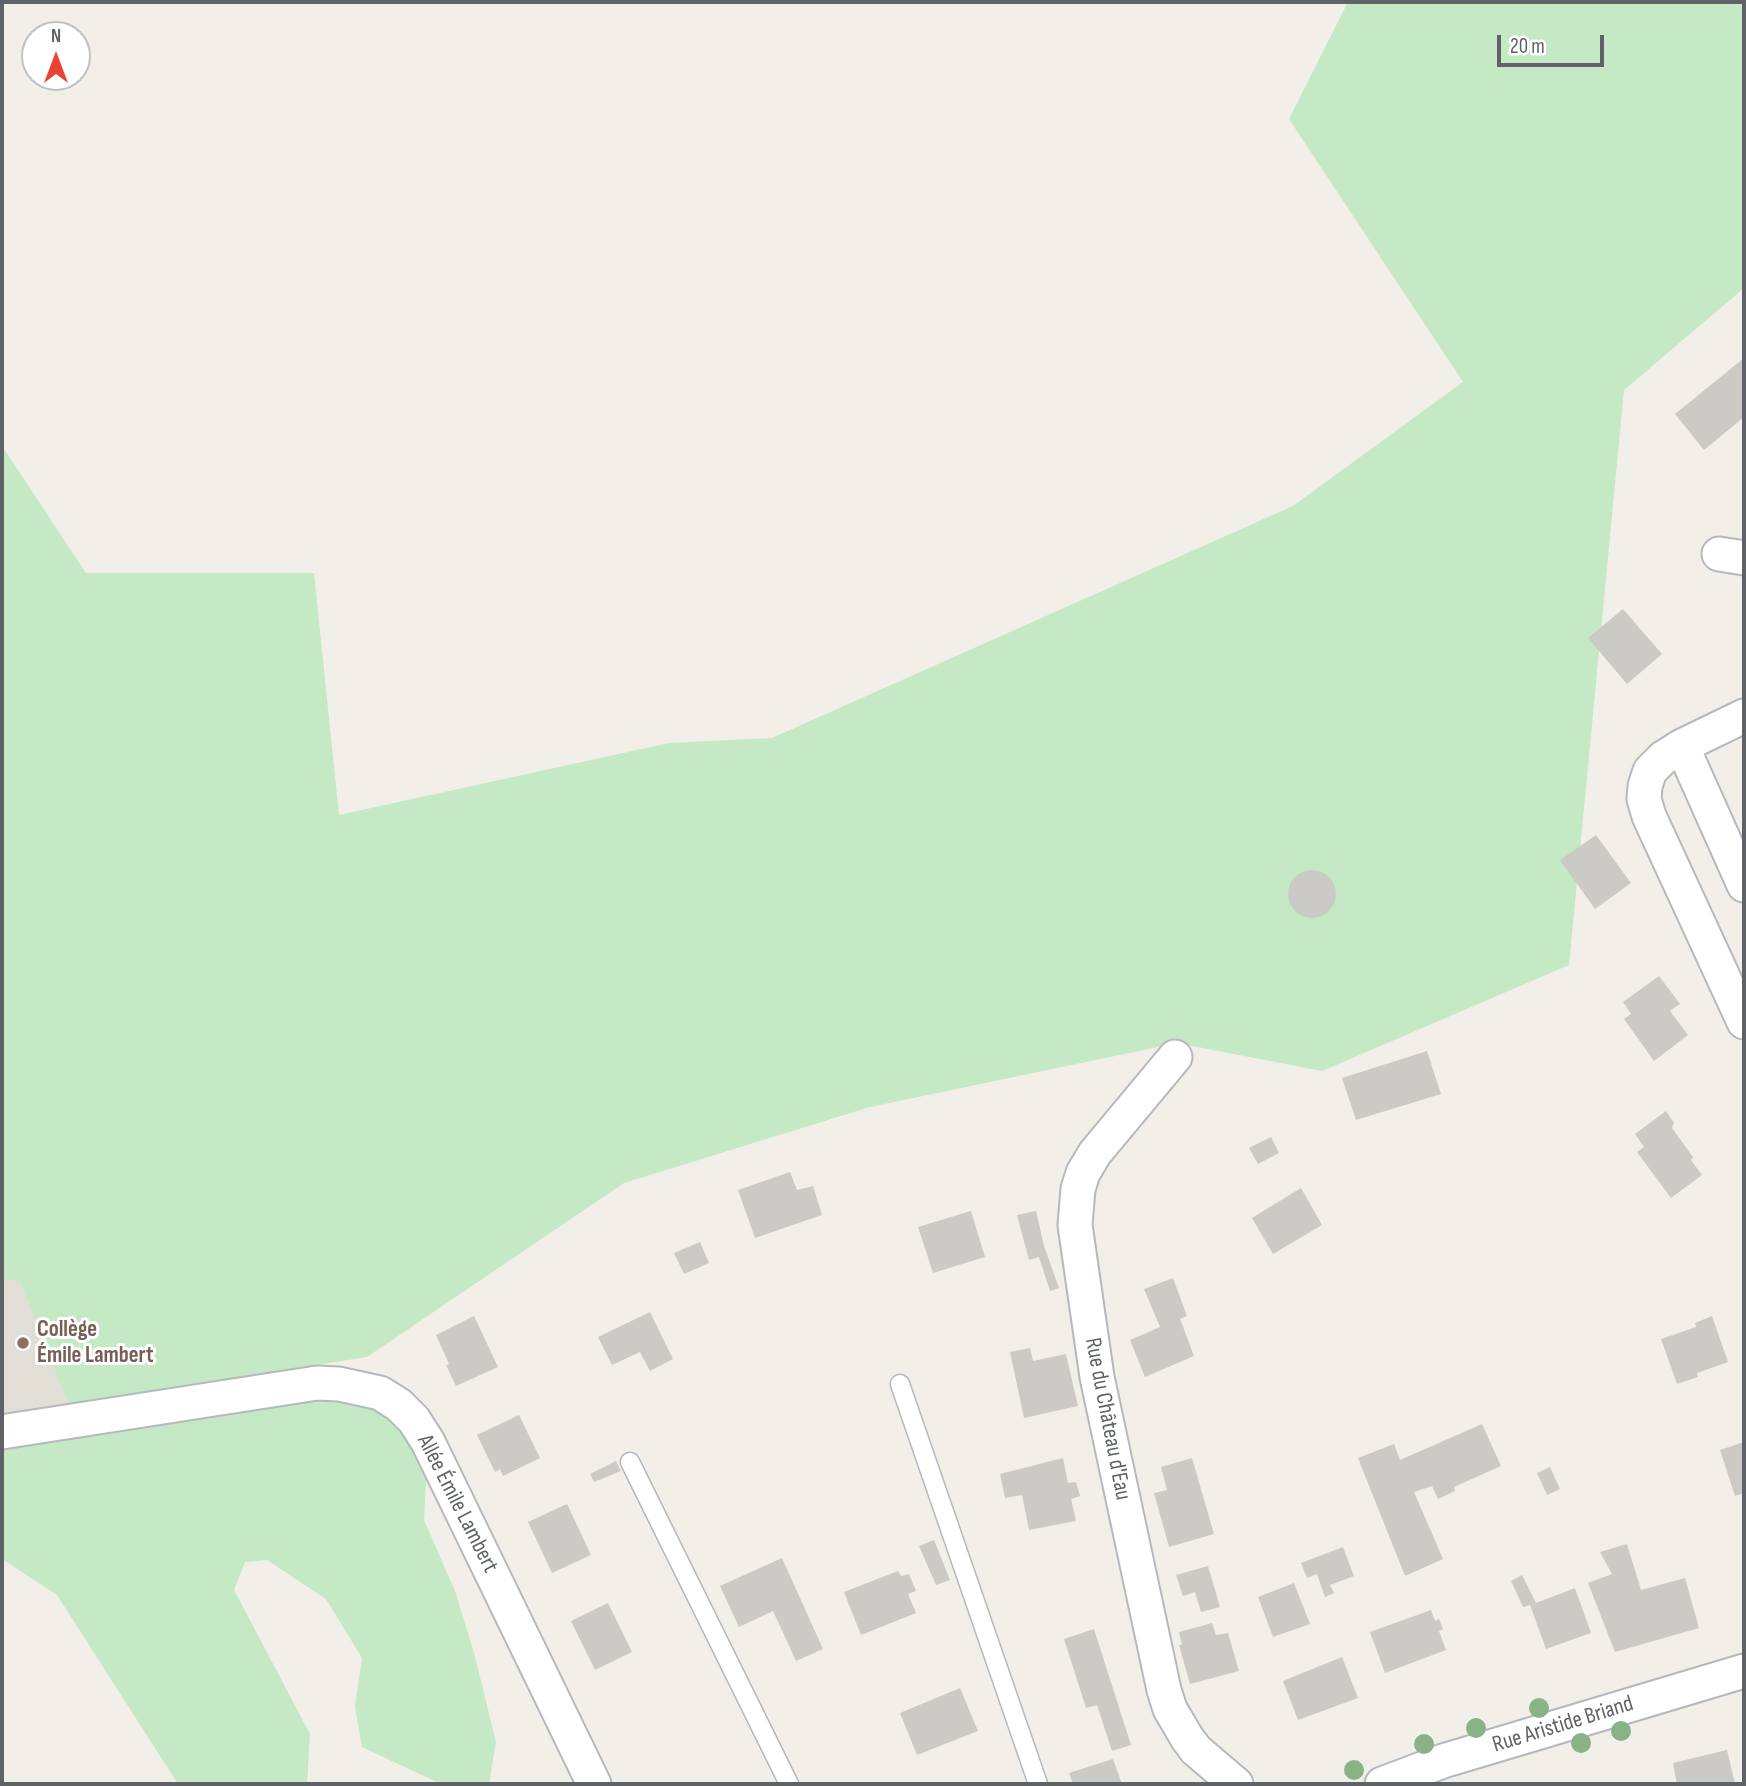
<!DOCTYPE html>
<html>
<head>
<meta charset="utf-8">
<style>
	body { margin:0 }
	#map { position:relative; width:1746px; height:1786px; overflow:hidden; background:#f1efe8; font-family:"Sofia Sans Condensed",sans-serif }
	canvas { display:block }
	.frame { position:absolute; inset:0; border:4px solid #5f6368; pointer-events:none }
	.north { position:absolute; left:21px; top:21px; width:70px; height:70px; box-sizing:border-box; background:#fff; border:2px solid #bfc1c3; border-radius:50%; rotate:0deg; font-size:19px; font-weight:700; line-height:28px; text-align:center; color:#5f6368 }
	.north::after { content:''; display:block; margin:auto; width:24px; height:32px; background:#ea4335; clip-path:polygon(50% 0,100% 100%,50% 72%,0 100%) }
	.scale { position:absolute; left:1497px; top:35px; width:107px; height:32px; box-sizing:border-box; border:4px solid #5f6368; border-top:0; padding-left:9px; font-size:21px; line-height:24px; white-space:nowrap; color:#5f6368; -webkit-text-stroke:5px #fff; paint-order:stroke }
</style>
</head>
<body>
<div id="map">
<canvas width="1746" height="1786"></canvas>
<div class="frame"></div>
<div class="north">N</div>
<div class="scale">20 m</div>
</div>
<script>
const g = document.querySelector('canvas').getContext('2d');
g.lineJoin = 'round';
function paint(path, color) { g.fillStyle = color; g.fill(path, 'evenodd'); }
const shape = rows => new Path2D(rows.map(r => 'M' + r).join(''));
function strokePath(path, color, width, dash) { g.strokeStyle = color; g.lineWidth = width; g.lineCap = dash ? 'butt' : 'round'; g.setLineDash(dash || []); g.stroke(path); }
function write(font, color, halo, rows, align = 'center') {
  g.font = font + ' "Sofia Sans Condensed",sans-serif'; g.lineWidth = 6; g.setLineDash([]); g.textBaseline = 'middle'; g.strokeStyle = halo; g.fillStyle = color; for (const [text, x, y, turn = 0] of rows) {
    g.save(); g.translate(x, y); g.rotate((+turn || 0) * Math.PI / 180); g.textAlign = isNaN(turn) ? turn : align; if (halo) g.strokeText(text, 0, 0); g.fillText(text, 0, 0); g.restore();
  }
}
const education = shape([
	[2,1279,20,1282,68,1404,89,1469,2,1487]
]);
const green = shape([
	[1348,2,1744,2,1744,288,1624,390,1569,965,1322,1071,1177,1043,870,1107,624,1183,367,1357,68,1404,20,1282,2,1279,2,446,86,573,314,573,339,815,669,743,772,738,1293,506,1463,382,1289,119],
	[339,1384,428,1442,424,1520,455,1591,474,1653,496,1742,489,1783,441,1784,362,1747,355,1707,362,1658,326,1599,267,1560,245,1562,234,1590,310,1734,307,1784,178,1784,57,1595,2,1559,2,1432]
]);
const building = shape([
	[1744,358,1744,417,1704,450,1675,414],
	[1623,609,1662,654,1627,684,1588,638],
	[1596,835,1631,883,1595,909,1560,860],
	'1288 894a24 24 0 1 1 48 0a24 24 0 1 1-48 0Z',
	[1659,976,1680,1004,1670,1011,1688,1035,1654,1061,1624,1019,1631,1014,1623,1002],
	[1427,1051,1441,1094,1356,1120,1342,1078],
	[1666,1111,1674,1123,1672,1128,1693,1157,1691,1160,1702,1175,1671,1198,1637,1152,1644,1147,1635,1134],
	[1271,1137,1279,1153,1258,1164,1249,1148],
	[790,1172,797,1190,813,1186,822,1215,755,1238,738,1190],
	[1301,1188,1322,1225,1273,1254,1252,1218],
	[971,1211,985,1257,933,1273,918,1227],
	[1036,1211,1044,1246,1059,1288,1050,1291,1039,1257,1029,1260,1017,1215],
	[700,1242,709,1263,684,1274,674,1253],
	[1173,1278,1187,1316,1180,1319,1194,1356,1145,1377,1130,1340,1160,1327,1144,1289],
	[650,1312,673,1359,650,1371,640,1352,612,1365,598,1337],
	[474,1316,498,1367,456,1386,446,1365,449,1364,436,1335],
	[1712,1316,1728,1362,1697,1373,1698,1377,1677,1384,1661,1339,1696,1327,1695,1323],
	[1030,1348,1033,1361,1066,1354,1078,1406,1024,1418,1010,1352],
	[519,1415,540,1458,503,1476,500,1469,495,1472,477,1435],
	[1482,1424,1501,1466,1454,1487,1455,1491,1438,1499,1432,1486,1414,1492,1443,1559,1405,1576,1358,1458,1394,1444,1400,1460],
	[1744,1442,1744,1493,1735,1496,1720,1450],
	[1063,1458,1068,1483,1076,1482,1080,1496,1071,1499,1076,1521,1029,1530,1022,1495,1005,1498,1000,1474],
	[1192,1458,1214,1534,1169,1547,1154,1493,1167,1490,1161,1467],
	[616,1461,621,1471,594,1482,590,1474],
	[1550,1467,1560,1489,1547,1495,1537,1473],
	[567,1504,591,1555,552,1573,528,1522],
	[934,1540,950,1580,936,1585,919,1546],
	[1627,1544,1641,1590,1685,1578,1699,1628,1615,1652,1588,1583,1612,1574,1600,1552],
	[1343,1547,1354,1576,1330,1585,1334,1593,1325,1597,1317,1574,1307,1578,1301,1563],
	[782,1558,823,1649,796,1661,773,1611,739,1627,720,1586],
	[1208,1566,1220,1607,1201,1612,1195,1592,1183,1596,1176,1575],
	[898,1571,901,1576,909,1574,916,1591,908,1594,916,1613,861,1635,844,1592],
	[1522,1575,1536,1603,1575,1588,1591,1633,1546,1649,1530,1605,1523,1607,1511,1581],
	[1294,1583,1310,1624,1273,1637,1258,1597],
	[608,1603,632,1652,595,1670,571,1621],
	[1431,1610,1435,1621,1439,1619,1443,1629,1439,1631,1446,1650,1385,1673,1370,1632],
	[1212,1623,1216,1635,1228,1633,1239,1671,1190,1684,1179,1645,1182,1645,1179,1632],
	[1094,1629,1131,1745,1112,1751,1097,1705,1086,1708,1064,1639],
	[1342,1657,1358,1698,1298,1720,1283,1681],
	[960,1688,978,1731,917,1755,900,1713],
	[1727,1750,1735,1784,1677,1784,1673,1763],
	[1113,1759,1122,1784,1073,1784,1069,1773]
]);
const lane = shape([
	[900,1384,1038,1784],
	[630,1462,789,1784]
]);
const street = shape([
	[1719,554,1744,558],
	[1682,746,1744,716],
	[1744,885,1682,746,1663,758,1650,771,1645,786,1644,799,1649,816,1744,1022],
	[1175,1057,1095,1153,1083,1173,1078,1189,1075,1225,1097,1377,1164,1690,1170,1709,1187,1738,1196,1750,1236,1784],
	[2,1432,317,1383,339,1384,380,1393,399,1405,414,1420,428,1442,594,1784],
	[1382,1784,1443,1761,1744,1671]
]);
const trees = [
	[1539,1708],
	[1476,1728],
	[1621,1731],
	[1581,1743],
	[1424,1744],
	[1354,1770]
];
const markers = [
	[23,1343,7,"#8d6e63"]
];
const educationNames = [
	["Collège",37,1330],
	["Émile Lambert",37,1356]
];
const streetNames = [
	["Rue du Château d'Eau",1107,1419,79],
	["Allée Émile Lambert",457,1504,63],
	["Rue Aristide Briand",1563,1725,-17]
];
paint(education, '#e1ded6');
paint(green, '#c5e8c5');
paint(building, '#cccac5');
strokePath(lane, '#b5b8bc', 21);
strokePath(street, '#b5b8bc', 37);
strokePath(lane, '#fff', 18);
strokePath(street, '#fff', 33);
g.fillStyle = '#89b387';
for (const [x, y] of trees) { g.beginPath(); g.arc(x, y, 10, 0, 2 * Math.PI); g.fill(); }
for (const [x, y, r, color] of markers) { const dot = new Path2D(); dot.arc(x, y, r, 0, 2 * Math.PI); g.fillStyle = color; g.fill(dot); strokePath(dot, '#fff', 2.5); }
write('bold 23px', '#785e54', '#fff', educationNames, 'left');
write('23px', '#5f6368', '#fff', streetNames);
</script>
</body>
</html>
